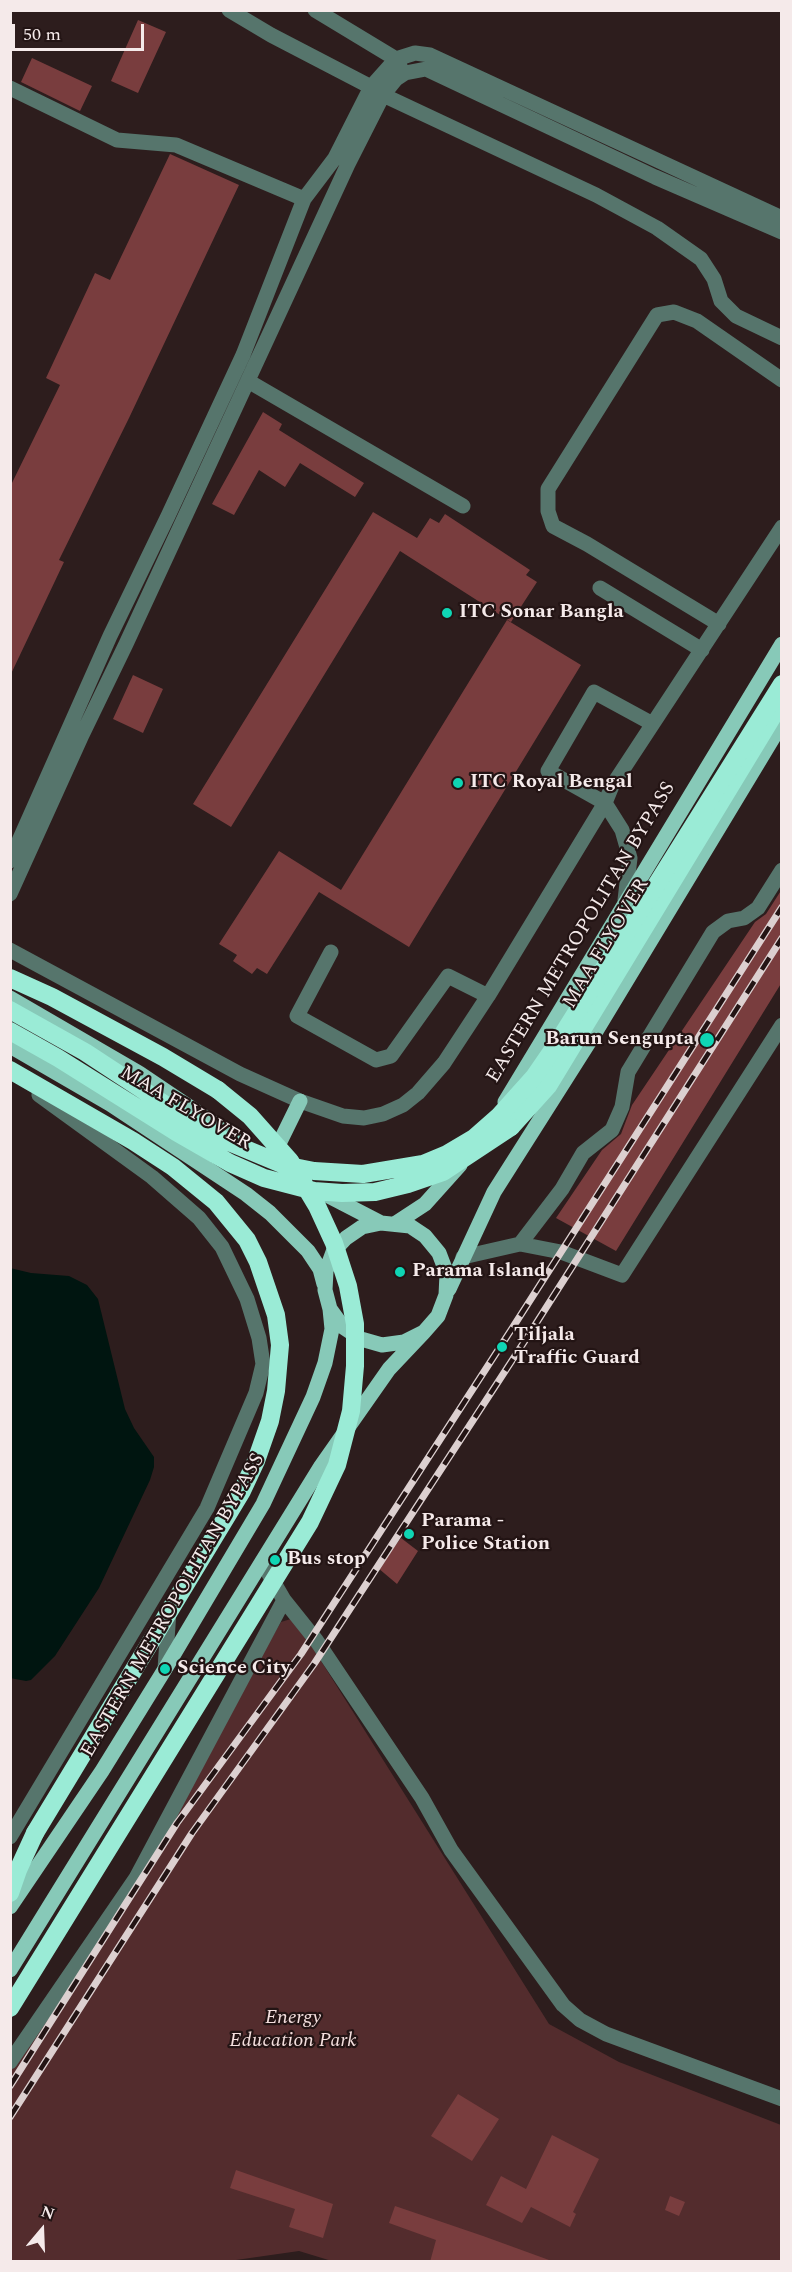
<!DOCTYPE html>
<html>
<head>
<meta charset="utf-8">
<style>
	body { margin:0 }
	#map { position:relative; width:792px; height:2272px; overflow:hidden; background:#2d1d1d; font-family:Spectral,serif }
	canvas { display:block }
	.frame { position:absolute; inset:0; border:12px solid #f5eaea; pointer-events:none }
	.north { position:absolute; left:12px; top:2200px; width:60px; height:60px; -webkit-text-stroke:4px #231414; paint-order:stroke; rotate:19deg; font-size:16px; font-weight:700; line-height:24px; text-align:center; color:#f5eaea }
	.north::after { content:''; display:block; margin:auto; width:21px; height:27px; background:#f5eaea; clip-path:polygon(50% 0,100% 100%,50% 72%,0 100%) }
	.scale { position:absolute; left:12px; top:24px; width:132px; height:27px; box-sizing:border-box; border:3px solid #f5eaea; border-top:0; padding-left:8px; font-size:18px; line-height:21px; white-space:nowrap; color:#f5eaea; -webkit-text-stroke:4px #231414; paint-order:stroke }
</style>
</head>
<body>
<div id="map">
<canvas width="792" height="2272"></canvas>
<div class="frame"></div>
<div class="north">N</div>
<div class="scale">50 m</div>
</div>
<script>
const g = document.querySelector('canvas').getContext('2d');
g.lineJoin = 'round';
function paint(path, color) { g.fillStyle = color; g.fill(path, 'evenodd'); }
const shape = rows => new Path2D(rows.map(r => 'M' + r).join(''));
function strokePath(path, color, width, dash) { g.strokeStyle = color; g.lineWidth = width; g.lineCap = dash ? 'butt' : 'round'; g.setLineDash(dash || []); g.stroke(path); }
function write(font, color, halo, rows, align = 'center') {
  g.font = font + ' Spectral,serif'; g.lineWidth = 4.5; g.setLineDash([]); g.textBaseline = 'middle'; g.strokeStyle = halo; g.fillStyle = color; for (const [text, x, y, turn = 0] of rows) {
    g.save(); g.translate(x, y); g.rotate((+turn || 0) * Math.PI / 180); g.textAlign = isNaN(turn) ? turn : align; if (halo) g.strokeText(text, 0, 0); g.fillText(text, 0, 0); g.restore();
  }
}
const green = shape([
	[294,1618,549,2024,619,2062,781,2125,781,2261,335,2262,299,2251,222,2262,13,2261,10,2257,10,2066,175,1803,281,1622]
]);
const water = shape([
	[10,1268,31,1273,69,1276,87,1285,98,1299,125,1409,134,1428,154,1457,154,1467,150,1480,99,1588,55,1656,31,1680,26,1681,10,1678]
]);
const building = shape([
	[138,20,166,32,138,93,111,81],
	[32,58,92,86,80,111,21,82],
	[170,154,239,185,129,418,59,560,64,562,10,676,10,487,60,385,46,378,95,273,110,280],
	[263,412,282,424,279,430,364,483,355,497,300,463,285,487,259,470,234,515,212,504],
	[373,512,417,538,430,518,439,523,445,514,530,570,526,575,537,582,511,622,400,551,231,827,193,804],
	[507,620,581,665,409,947,319,892,267,974,257,968,252,974,233,961,237,955,219,944,279,851,341,890],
	[133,675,163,689,143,733,113,719],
	[782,889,782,982,616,1251,556,1218,602,1150,621,1134,632,1105,755,922,766,914],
	[401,1538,418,1551,397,1584,378,1568],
	[458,2094,499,2119,472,2161,431,2136],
	[552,2135,599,2159,573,2212,576,2214,570,2227,531,2207,522,2223,486,2205,501,2176,526,2189],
	[236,2170,333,2204,323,2238,289,2227,295,2209,230,2188],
	[670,2196,685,2202,679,2216,665,2210],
	[395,2206,483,2236,549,2260,548,2262,430,2262,436,2240,389,2223]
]);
const minor = shape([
	[229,10,271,35,371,87],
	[315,10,396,59,400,66],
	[10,88,117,140,176,145,304,199],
	[383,95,596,195,657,228,701,259,714,279,721,301,736,316,782,338],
	[248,381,463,506],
	[600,588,702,650],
	[719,624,587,544,553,526,548,511,548,489,657,315,674,312,697,321,782,380],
	[10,861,110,636,168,516,243,355,304,199,335,158,371,87,396,59,415,53,430,55,782,218],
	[10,894,82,735,126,644,348,164,383,95,396,79,405,73,426,69,655,177,782,232],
	[625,900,630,858,622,830,605,803,612,786,782,527],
	[10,950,240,1074,300,1101,343,1116,364,1118,383,1114,403,1105,418,1093,444,1063,488,996,605,803,548,771,594,692,651,723],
	[331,952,297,1016,376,1060,391,1056,448,976,488,996],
	[520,1244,562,1189,583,1153,612,1130,622,1107,628,1072,713,932,728,921,744,918,758,908,782,870],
	[463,1257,520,1244,561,1252,622,1275,782,1025],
	[262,1562,284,1600,316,1640,422,1798,451,1850,563,2005,580,2020,606,2034,782,2099],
	[165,1669,169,1611],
	[10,1837,207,1508,256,1393,263,1364,259,1338,247,1299,222,1247,199,1218,152,1177,39,1095],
	[10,2062,136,1878,284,1600]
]);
const major = shape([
	[10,998,139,1073,234,1137],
	[10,1046,110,1104,246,1194,270,1213,308,1251,320,1269,324,1284],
	[505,1102,782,644],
	[273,1156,300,1101],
	[323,1193,381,1223],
	[396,1223,425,1204,460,1165],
	[449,1289,494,1192,593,1036,782,723],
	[10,1907,102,1771,165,1669,263,1504,313,1397,325,1363,332,1329,330,1309],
	[10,1970,321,1466,389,1369,424,1332,438,1316,446,1295,447,1274,439,1253,425,1236,410,1226,381,1223,362,1227,346,1238,333,1252,326,1271,325,1290,330,1309,343,1327,361,1339,382,1345,404,1342,424,1332]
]);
const highway = shape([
	[10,978,52,997,163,1057,218,1090],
	[511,1127,548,1086,782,701],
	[10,1893,18,1870,35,1833]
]);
const rail = shape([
	[10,2086,177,1823,301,1654,513,1327,782,907],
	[10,2117,192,1833,314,1664,528,1336,782,938]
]);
const highwayBridge = shape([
	[10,1010,85,1052,187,1119,224,1140,284,1165,314,1171,363,1174,423,1164,447,1154,474,1138,499,1116,534,1077,556,1045,782,684],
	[10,1031,58,1058,176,1132,230,1163,264,1178,314,1191,342,1193,375,1192,408,1184,443,1172,511,1127],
	[10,1070,133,1141,173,1167,216,1202,247,1240,258,1262,276,1315,280,1345,276,1391,270,1421,256,1461,242,1491,35,1833],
	[10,2008,310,1522,337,1465,351,1411,355,1366,355,1324,348,1286,334,1243,317,1206,290,1161,250,1116,218,1090]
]);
const markers = [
	[447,613,6,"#0fd5b4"],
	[458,783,6,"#0fd5b4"],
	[707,1040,8,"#0fd5b4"],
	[400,1272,6,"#0fd5b4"],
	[502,1347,6,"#0fd5b4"],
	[409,1534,6,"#0fd5b4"],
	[275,1560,6,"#0fd5b4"],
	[165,1669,6,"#0fd5b4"]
];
const poiNames = [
	["ITC Sonar Bangla",459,613],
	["ITC Royal Bengal",470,783],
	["Barun Sengupta",694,1040,"right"],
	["Parama Island",412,1272],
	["Tiljala",514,1336],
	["Traffic Guard",514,1359],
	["Parama -",421,1522],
	["Police Station",421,1545],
	["Bus stop",287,1560],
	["Science City",177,1669]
];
const streetNames = [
	["EASTERN METROPOLITAN BYPASS",582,933,-59],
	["MAA FLYOVER",607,944,-59],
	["MAA FLYOVER",185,1109,30],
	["EASTERN METROPOLITAN BYPASS",174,1606,-60]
];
const parkNames = [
	["Energy",293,2019],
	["Education Park",293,2042]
];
paint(green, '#532c2d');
paint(water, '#001510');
paint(building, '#793d3e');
strokePath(minor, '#56756c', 15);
strokePath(major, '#87c9b8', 15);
strokePath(highway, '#9aebd6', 18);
strokePath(rail, '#dcd0d0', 7);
strokePath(rail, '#231414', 4.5, [14]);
strokePath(highwayBridge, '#9aebd6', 18);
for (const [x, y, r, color] of markers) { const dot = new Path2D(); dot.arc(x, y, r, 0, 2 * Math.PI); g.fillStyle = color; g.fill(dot); strokePath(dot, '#231414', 2); }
write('bold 20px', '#f5eaea', '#231414', poiNames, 'left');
write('20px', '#f5eaea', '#231414', streetNames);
write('italic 20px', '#f4dfde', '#231414', parkNames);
</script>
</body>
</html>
